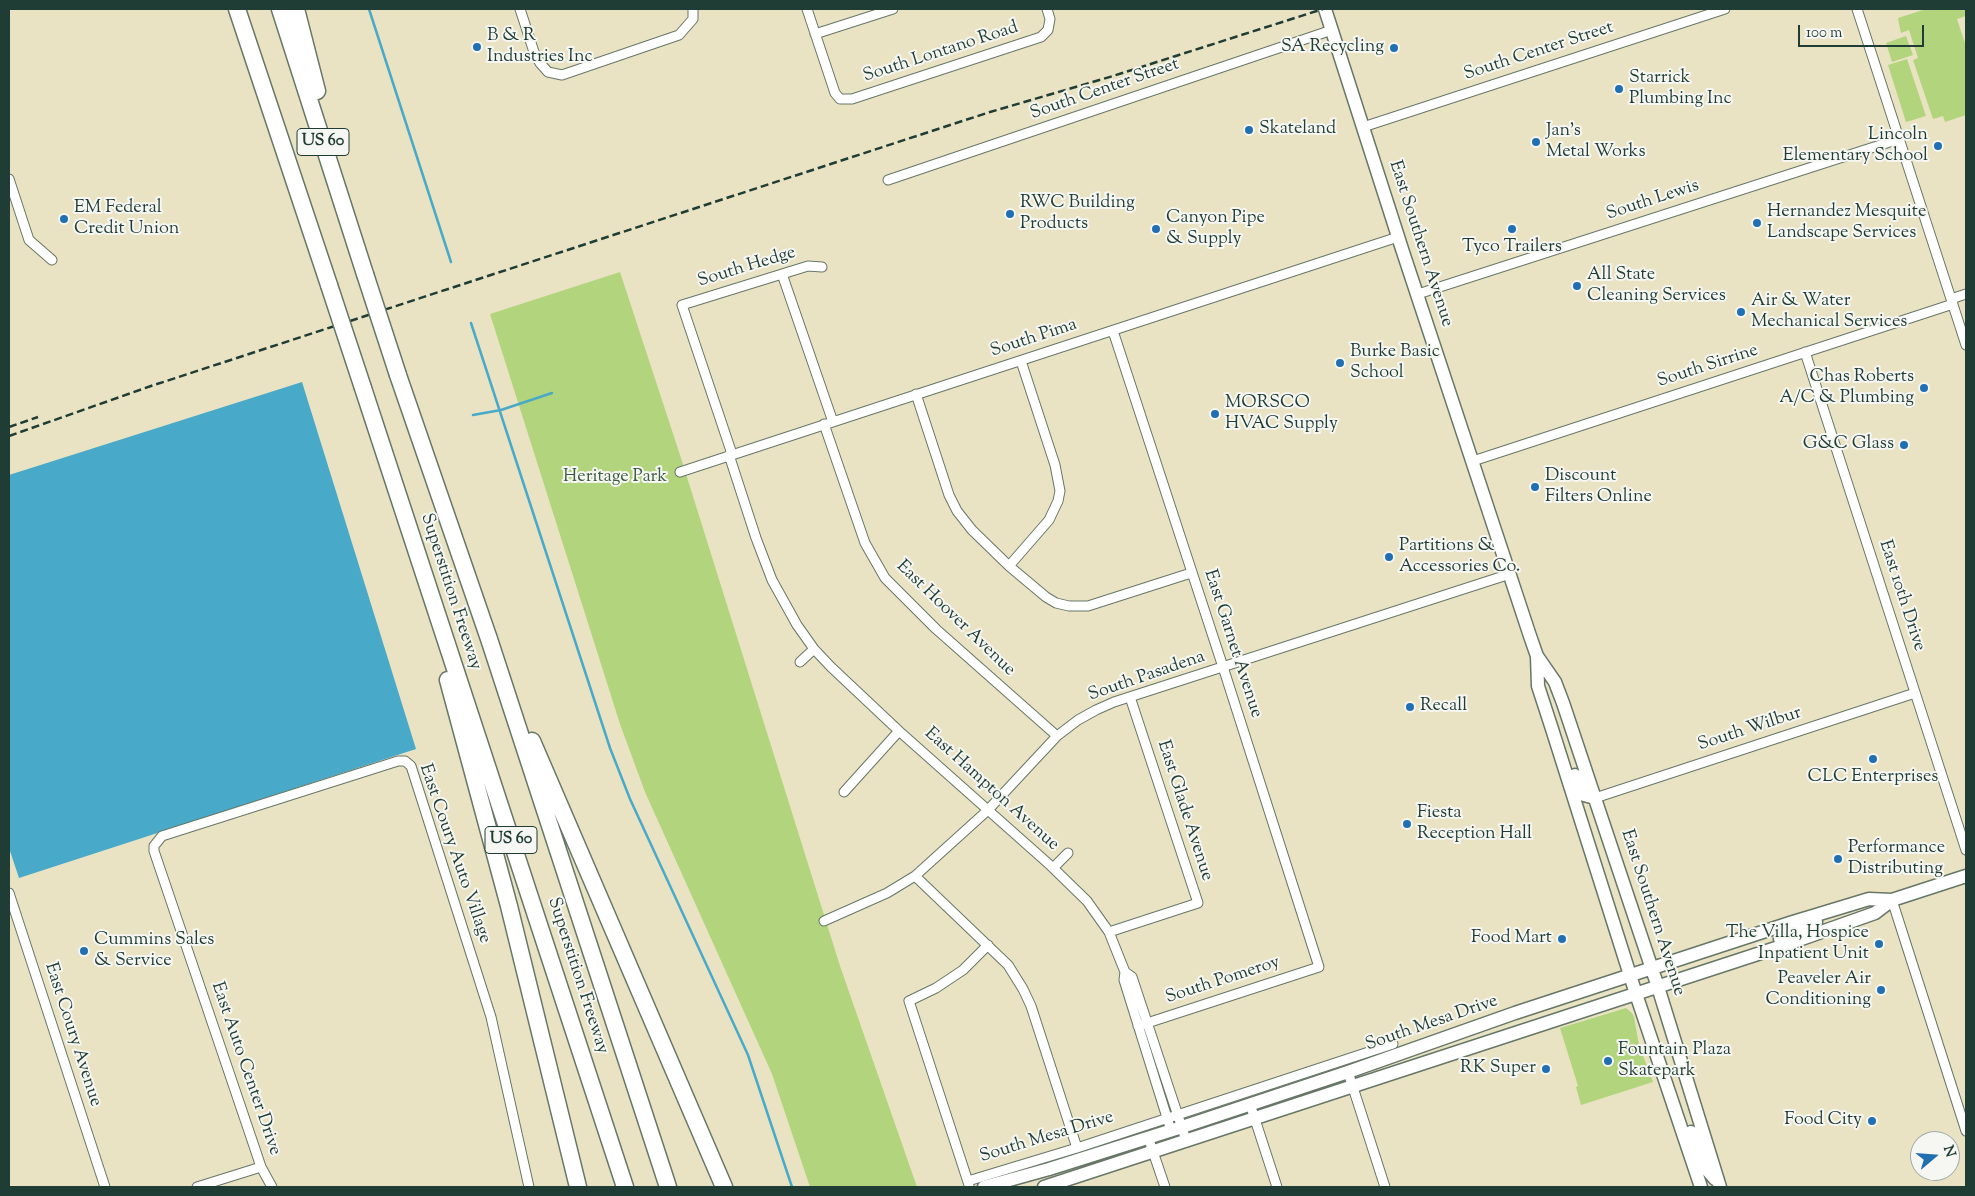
<!DOCTYPE html>
<html>
<head>
<meta charset="utf-8">
<style>
	body { margin:0 }
	#map { position:relative; width:1975px; height:1196px; overflow:hidden; background:#e9e3c4; font-family:"Sorts Mill Goudy",serif }
	canvas { display:block }
	.frame { position:absolute; inset:0; border:10px solid #1f3d34; pointer-events:none }
	.north { position:absolute; left:1910px; top:1131px; width:50px; height:50px; box-sizing:border-box; background:#f6f6f2; border:1px solid #a0aca6; border-radius:50%; rotate:72deg; font-size:14px; font-weight:700; line-height:20px; text-align:center; color:#1f3d34 }
	.north::after { content:''; display:block; margin:auto; width:18px; height:22px; background:#1f6fb2; clip-path:polygon(50% 0,100% 100%,50% 72%,0 100%) }
	.scale { position:absolute; left:1798px; top:25px; width:126px; height:22px; box-sizing:border-box; border:2px solid #1f3d34; border-top:0; padding-left:6px; font-size:15px; line-height:18px; white-space:nowrap; color:#1f3d34; -webkit-text-stroke:4px #f6f6f2; paint-order:stroke }
</style>
</head>
<body>
<div id="map">
<canvas width="1975" height="1196"></canvas>
<div class="frame"></div>
<div class="north">N</div>
<div class="scale">100 m</div>
</div>
<script>
const g = document.querySelector('canvas').getContext('2d');
g.lineJoin = 'round';
function paint(path, color) { g.fillStyle = color; g.fill(path, 'evenodd'); }
const shape = rows => new Path2D(rows.map(r => 'M' + r).join(''));
function strokePath(path, color, width, dash) { g.strokeStyle = color; g.lineWidth = width; g.lineCap = dash ? 'butt' : 'round'; g.setLineDash(dash || []); g.stroke(path); }
function write(font, color, halo, rows, align = 'center') {
  g.font = font + ' "Sorts Mill Goudy",serif'; g.lineWidth = 4; g.setLineDash([]); g.textBaseline = 'middle'; g.strokeStyle = halo; g.fillStyle = color; for (const [text, x, y, turn = 0] of rows) {
    g.save(); g.translate(x, y); g.rotate((+turn || 0) * Math.PI / 180); g.textAlign = isNaN(turn) ? turn : align; if (halo) g.strokeText(text, 0, 0); g.fillText(text, 0, 0); g.restore();
  }
}
const green = shape([
	[1926,9,1966,9,1966,16,1957,19,1966,46,1966,115,1945,122,1943,116,1933,119,1913,60,1918,58,1909,30,1901,33,1899,24,1898,18],
	[1906,36,1913,55,1892,62,1886,43],
	[1907,59,1926,116,1906,122,1888,65],
	[620,272,681,458,840,966,917,1187,810,1187,772,1074,645,792,620,724,490,314],
	[1626,1008,1632,1013,1634,1017,1639,1045,1653,1082,1581,1105,1576,1087,1578,1086,1560,1028]
]);
const water = shape([
	[302,382,416,749,19,878,9,848,9,475]
]);
const stream = shape([
	[369,9,451,262],
	[471,323,610,748,630,799,748,1055,792,1187],
	[473,415,501,410,552,393]
]);
const street = shape([
	[520,9,534,52,540,63,548,72,562,75,679,35,693,19,693,9],
	[807,9,835,93,840,99,852,99,1041,37,1048,30,1050,19,1047,9],
	[1857,9,1966,345],
	[815,34,893,9],
	[1363,127,1725,9],
	[9,179,29,240,52,260],
	[888,180,1332,30],
	[782,274,833,422],
	[1418,294,1899,139],
	[1951,299,1966,294],
	[1113,331,1223,667,1319,967,1138,1026],
	[1805,352,1966,850],
	[916,394,949,495,957,511,972,530,1009,566,1046,597,1056,603,1069,606,1088,606,1191,573],
	[824,424,865,543,885,578,936,629,1057,736],
	[732,454,682,305,808,266,822,267],
	[729,455,756,538,772,580,797,625,814,649,831,667,899,731,1051,866,1087,901,1109,932,1125,972,1132,977,1186,1140],
	[1473,461,1953,304],
	[680,472,1398,237],
	[1009,566,1049,520,1058,501,1060,491,1055,465,1021,361],
	[800,662,814,649],
	[844,792,899,731],
	[1595,798,1915,693],
	[1053,868,1068,853],
	[915,876,1008,965,1023,989,1031,1006,1077,1148],
	[9,893,105,1187],
	[1892,900,1966,1131],
	[824,921,887,893,915,876,988,810,1057,736,1078,720,1096,710,1114,702,1510,574],
	[1109,932,1198,903,1130,697],
	[1125,972,1124,980,1169,1124],
	[1348,1072,1385,1187],
	[1250,1104,1277,1187],
	[1148,1137,1165,1187],
	[968,1181,1077,1148,1393,1044],
	[969,1185,909,1001,936,988,963,970,988,945],
	[197,1187,261,1167],
	[272,1187,261,1167,255,1149,154,851,154,846,162,836,398,761,405,761,411,766,491,1017,529,1187]
]);
const secondary = shape([
	[1325,9,1402,249,1530,636,1537,656,1538,686,1552,729,1636,994,1701,1187],
	[1537,656,1555,682,1563,703,1658,987,1720,1187],
	[1575,775,1584,795,1595,798],
	[1780,939,1816,922],
	[1691,1132,1703,1165,1715,1179],
	[984,1187,1049,1169,1182,1127,1348,1072,1515,1013,1793,922,1869,899,1892,900],
	[1044,1187,1776,948,1875,913,1892,900,1966,876]
]);
const highway = shape([
	[237,9,329,285],
	[280,9,365,274],
	[296,9,317,91],
	[398,375,489,639,668,1187],
	[363,388,625,1187],
	[448,680,509,906,578,1187],
	[532,741,724,1187]
]);
const rail = shape([
	[9,427,38,417],
	[9,436,151,386,990,112,1113,76,1323,9]
]);
const highwayBridge = shape([
	[365,274,398,375],
	[329,285,363,388]
]);
const markers = [
	[477,47,5,"#1f6fb2"],
	[1394,48,5,"#1f6fb2"],
	[1619,89,5,"#1f6fb2"],
	[1249,130,5,"#1f6fb2"],
	[1536,142,5,"#1f6fb2"],
	[1938,146,5,"#1f6fb2"],
	[1010,214,5,"#1f6fb2"],
	[64,219,5,"#1f6fb2"],
	[1757,223,5,"#1f6fb2"],
	[1156,229,5,"#1f6fb2"],
	[1512,229,5,"#1f6fb2"],
	[1577,286,5,"#1f6fb2"],
	[1741,312,5,"#1f6fb2"],
	[1340,363,5,"#1f6fb2"],
	[1924,388,5,"#1f6fb2"],
	[1215,414,5,"#1f6fb2"],
	[1904,445,5,"#1f6fb2"],
	[1535,487,5,"#1f6fb2"],
	[1389,557,5,"#1f6fb2"],
	[1410,707,5,"#1f6fb2"],
	[1873,759,5,"#1f6fb2"],
	[1407,824,5,"#1f6fb2"],
	[1838,859,5,"#1f6fb2"],
	[1562,939,5,"#1f6fb2"],
	[1879,944,5,"#1f6fb2"],
	[84,951,5,"#1f6fb2"],
	[1881,990,5,"#1f6fb2"],
	[1608,1061,5,"#1f6fb2"],
	[1546,1069,5,"#1f6fb2"],
	[1872,1121,5,"#1f6fb2"]
];
const shields = [
	[323,142,52],
	[511,840,52]
];
const shieldNames = [
	["US 60",323,142],
	["US 60",511,840]
];
const poiNames = [
	["B & R",487,37],
	["Industries Inc",487,58],
	["SA Recycling",1384,48,"right"],
	["Starrick",1629,79],
	["Plumbing Inc",1629,100],
	["Skateland",1259,130],
	["Jan's",1546,132],
	["Metal Works",1546,153],
	["Lincoln",1928,136,"right"],
	["Elementary School",1928,157,"right"],
	["RWC Building",1020,204],
	["Products",1020,225],
	["EM Federal",74,209],
	["Credit Union",74,230],
	["Hernandez Mesquite",1767,213],
	["Landscape Services",1767,234],
	["Canyon Pipe",1166,219],
	["& Supply",1166,240],
	["Tyco Trailers",1512,248,"center"],
	["All State",1587,276],
	["Cleaning Services",1587,297],
	["Air & Water",1751,302],
	["Mechanical Services",1751,323],
	["Burke Basic",1350,353],
	["School",1350,374],
	["Chas Roberts",1914,378,"right"],
	["A/C & Plumbing",1914,399,"right"],
	["MORSCO",1225,404],
	["HVAC Supply",1225,425],
	["G&C Glass",1894,445,"right"],
	["Discount",1545,477],
	["Filters Online",1545,498],
	["Partitions &",1399,547],
	["Accessories Co.",1399,568],
	["Recall",1420,707],
	["CLC Enterprises",1873,778,"center"],
	["Fiesta",1417,814],
	["Reception Hall",1417,835],
	["Performance",1848,849],
	["Distributing",1848,870],
	["The Villa, Hospice",1869,934,"right"],
	["Inpatient Unit",1869,955,"right"],
	["Food Mart",1552,939,"right"],
	["Cummins Sales",94,941],
	["& Service",94,962],
	["Peaveler Air",1871,980,"right"],
	["Conditioning",1871,1001,"right"],
	["Fountain Plaza",1618,1051],
	["Skatepark",1618,1072],
	["RK Super",1536,1069,"right"],
	["Food City",1862,1121,"right"]
];
const streetNames = [
	["South Center Street",1539,52,-18],
	["South Lontano Road",941,53,-18],
	["South Center Street",1105,90,-19],
	["South Lewis",1653,201,-18],
	["East Southern Avenue",1420,244,72],
	["South Hedge",747,268,-17],
	["South Pima",1034,339,-18],
	["South Sirrine",1708,367,-18],
	["Superstition Freeway",450,592,72],
	["East 10th Drive",1901,596,72],
	["East Hoover Avenue",955,619,44],
	["East Garnet Avenue",1232,644,72],
	["South Pasadena",1147,677,-19],
	["South Wilbur",1750,730,-18],
	["East Hampton Avenue",991,790,42],
	["East Glade Avenue",1184,811,72],
	["East Coury Auto Village",454,854,71],
	["East Southern Avenue",1652,913,72],
	["Superstition Freeway",577,976,72],
	["South Pomeroy",1223,981,-18],
	["South Mesa Drive",1432,1024,-19],
	["East Coury Avenue",72,1035,72],
	["East Auto Center Drive",245,1069,71],
	["South Mesa Drive",1047,1138,-17]
];
const parkNames = [
	["Heritage Park",615,478]
];
paint(green, '#b2d47c');
paint(water, '#49a9c8');
strokePath(stream, '#49a9c8', 2.5);
strokePath(street, '#676', 11);
strokePath(secondary, '#676', 15);
strokePath(highway, '#676', 19);
strokePath(street, '#fff', 9);
strokePath(secondary, '#fff', 12);
strokePath(highway, '#fff', 16);
strokePath(rail, '#1f3d34', 2.5, [8, 4]);
strokePath(highwayBridge, '#676', 19, []);
strokePath(highwayBridge, '#fff', 16);
for (const [x, y, r, color] of markers) { const dot = new Path2D(); dot.arc(x, y, r, 0, 2 * Math.PI); g.fillStyle = color; g.fill(dot); strokePath(dot, '#f6f6f2', 2); }
for (const [x, y, w] of shields) { const box = new Path2D(); box.roundRect(x - w / 2, y - 13.5, w, 27, 4); g.fillStyle = '#f6f6f2'; g.fill(box); strokePath(box, '#1f3d34', 1); }
write('bold 16px', '#1f3d34', null, shieldNames);
write('18px', '#1f3d34', '#f6f6f2', poiNames, 'left');
write('18px', '#1f3d34', '#f6f6f2', streetNames);
write('18px', '#3c5b42', '#f6f6f2', parkNames);
</script>
</body>
</html>
